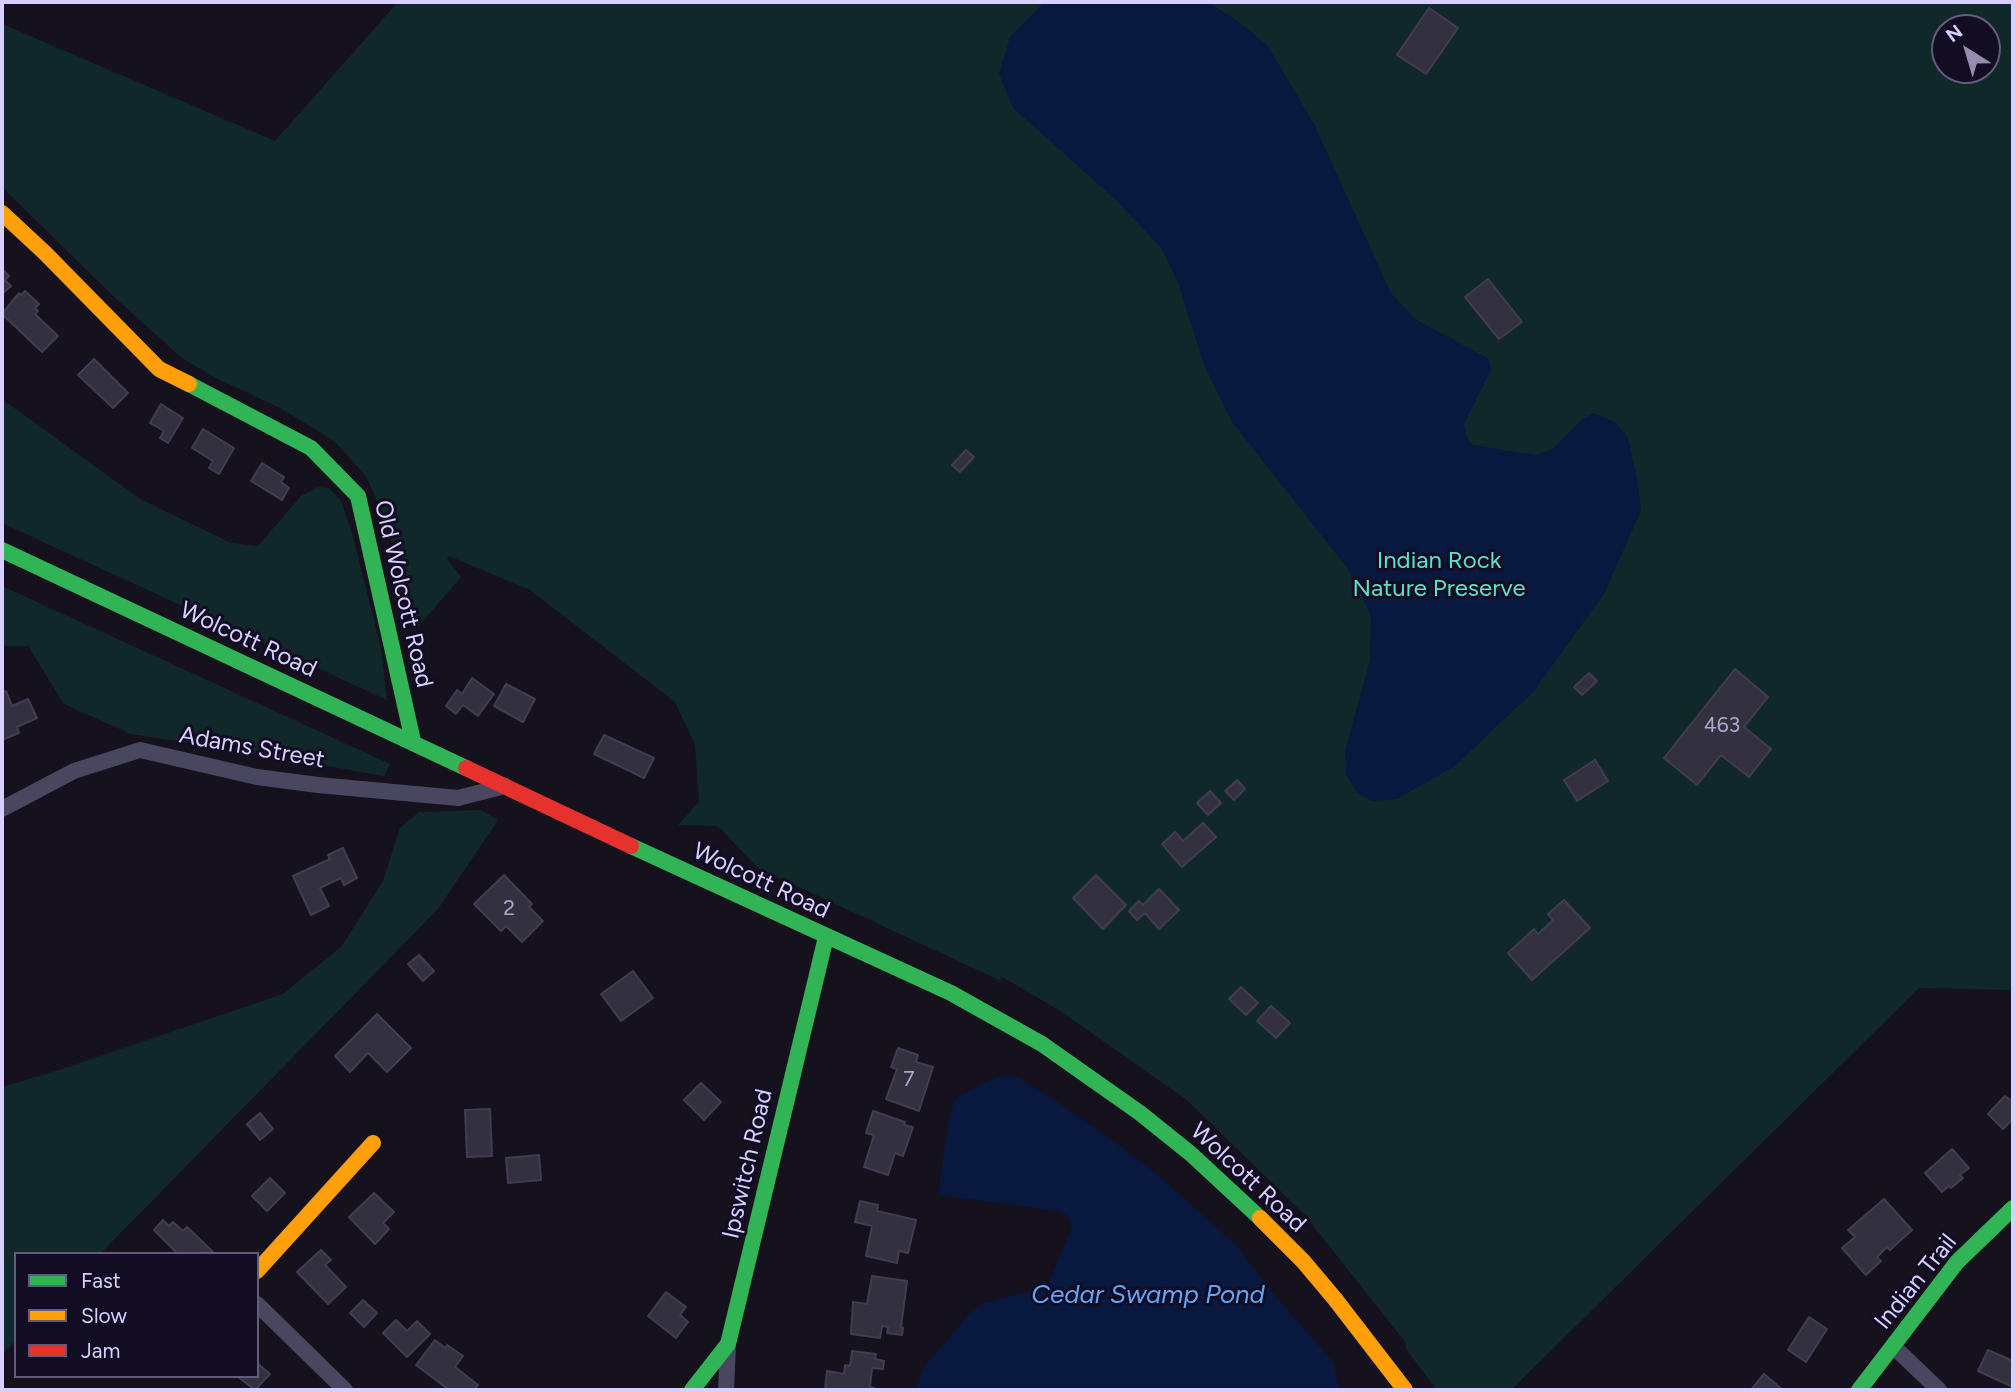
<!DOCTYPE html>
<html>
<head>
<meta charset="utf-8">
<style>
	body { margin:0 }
	#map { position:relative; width:2015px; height:1392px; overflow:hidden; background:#15121e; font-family:Figtree,sans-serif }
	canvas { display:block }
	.frame { position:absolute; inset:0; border:4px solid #d8cfff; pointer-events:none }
	.legend { position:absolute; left:14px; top:1252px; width:245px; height:126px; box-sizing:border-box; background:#130d23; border:2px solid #625b7b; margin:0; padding:9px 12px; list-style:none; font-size:21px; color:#d8cfff }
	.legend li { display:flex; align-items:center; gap:14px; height:35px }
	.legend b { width:35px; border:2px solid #625b7b }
	.north { position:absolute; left:1931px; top:14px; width:70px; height:70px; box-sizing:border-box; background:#130d23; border:2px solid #625b7b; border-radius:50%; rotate:323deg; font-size:19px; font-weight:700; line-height:28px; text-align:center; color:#d8cfff }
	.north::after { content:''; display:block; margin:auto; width:24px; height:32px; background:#948db0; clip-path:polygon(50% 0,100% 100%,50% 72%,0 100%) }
</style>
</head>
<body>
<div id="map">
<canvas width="2015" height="1392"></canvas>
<div class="frame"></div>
<ul class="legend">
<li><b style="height:9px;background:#30b455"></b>Fast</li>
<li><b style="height:9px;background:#ff9f0a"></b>Slow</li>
<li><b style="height:9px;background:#e5322d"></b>Jam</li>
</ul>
<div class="north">N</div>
</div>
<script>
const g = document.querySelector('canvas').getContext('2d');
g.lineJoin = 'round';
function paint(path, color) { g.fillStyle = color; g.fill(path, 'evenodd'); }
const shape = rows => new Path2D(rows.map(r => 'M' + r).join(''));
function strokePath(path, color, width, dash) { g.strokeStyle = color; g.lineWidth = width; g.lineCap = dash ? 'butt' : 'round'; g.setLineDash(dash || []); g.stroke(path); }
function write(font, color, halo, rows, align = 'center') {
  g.font = font + ' Figtree,sans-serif'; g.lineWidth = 6; g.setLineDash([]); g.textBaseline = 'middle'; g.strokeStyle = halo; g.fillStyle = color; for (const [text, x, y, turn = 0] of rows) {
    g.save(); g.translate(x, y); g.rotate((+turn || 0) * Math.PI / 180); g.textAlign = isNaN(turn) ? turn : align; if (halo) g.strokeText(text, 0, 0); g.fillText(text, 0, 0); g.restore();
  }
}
const green = shape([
	[398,2,2013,2,2013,987,2010,990,1919,988,1511,1390,1437,1390,1406,1349,1406,1343,1304,1214,1187,1100,1059,1010,1002,977,999,980,758,868,718,826,678,825,699,802,695,745,675,702,530,590,449,556,447,559,461,577,417,628,385,518,366,476,334,441,282,409,216,378,183,359,112,295,2,187,2,24,275,141],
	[1945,28,1987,28,1987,70,1945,70],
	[2,399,140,499,231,543,258,546,301,496,318,487,329,488,341,501,352,533,381,648,387,700,2,523],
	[2,586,390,764,384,776,238,750,131,734,64,704,28,646,2,646],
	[481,810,498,820,438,909,100,1254,16,1254,16,1340,2,1354,2,1087,59,1070,283,994,342,946,383,881,400,828,419,812]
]);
const water = shape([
	[1044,2,1209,2,1243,25,1268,46,1314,124,1391,293,1415,319,1489,359,1491,370,1464,424,1467,438,1473,445,1535,455,1551,450,1583,419,1594,413,1615,422,1628,437,1638,482,1641,511,1604,594,1534,691,1455,766,1397,799,1372,801,1356,792,1346,774,1345,751,1370,660,1371,616,1347,568,1232,422,1204,365,1178,283,1162,249,1117,201,1013,108,999,74,1010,37],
	[1014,1075,1059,1103,1127,1151,1158,1175,1237,1246,1267,1286,1334,1363,1339,1390,916,1389,925,1366,969,1314,981,1304,1045,1287,1049,1282,1072,1227,1066,1214,1059,1211,938,1195,947,1129,954,1100,981,1084,1001,1076]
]);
const building = shape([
	[1429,8,1458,28,1426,74,1397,55,1429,8],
	[3,270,9,276,5,280,11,286,2,294,3,270],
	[1488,279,1522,322,1499,339,1465,297,1488,279],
	[25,291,39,304,35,308,38,311,35,314,58,336,42,352,2,314,19,293,21,295,25,291],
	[94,359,128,393,113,408,78,375,94,359],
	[161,404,183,418,168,443,160,438,164,431,150,423,161,404],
	[203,429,234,448,219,474,209,468,213,461,192,448,203,429],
	[966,450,974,457,960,472,952,465,966,450],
	[262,463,284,477,281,482,289,488,282,500,251,481,262,463],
	[1735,669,1768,697,1744,727,1771,749,1749,777,1721,755,1697,785,1664,758,1735,669],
	[1589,673,1597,681,1582,695,1574,687,1589,673],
	[472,678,494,694,478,716,463,705,456,714,446,706,457,690,462,694,472,678],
	[506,684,535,699,523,722,494,706,506,684],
	[6,691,12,706,28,699,37,718,17,727,19,733,2,740,2,693,6,691],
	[604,735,654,758,644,778,594,754,604,735],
	[1595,760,1608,781,1577,801,1564,780,1595,760],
	[1237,780,1245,789,1234,800,1225,791,1237,780],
	[1210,791,1221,803,1208,815,1197,803,1210,791],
	[1203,823,1216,837,1182,867,1162,844,1175,832,1183,841,1203,823],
	[343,848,357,878,344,885,341,878,320,888,329,906,311,915,293,876,330,859,328,855,343,848],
	[504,875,532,904,529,907,543,921,522,942,506,926,501,931,474,904,504,875],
	[1096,875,1126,905,1103,929,1073,898,1096,875],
	[1159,889,1179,910,1159,929,1145,913,1137,920,1129,911,1139,901,1143,905,1159,889],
	[1564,900,1590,928,1532,980,1508,953,1534,929,1538,934,1553,920,1548,914,1564,900],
	[419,955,434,971,423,981,408,964,419,955],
	[633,971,653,998,621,1021,601,994,633,971],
	[1241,987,1258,1003,1246,1015,1229,999,1241,987],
	[1271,1006,1290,1023,1276,1038,1257,1021,1271,1006],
	[377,1014,411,1048,387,1072,368,1053,350,1072,335,1056,377,1014],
	[898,1048,918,1055,916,1062,933,1067,919,1111,886,1099,897,1069,891,1067,898,1048],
	[701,1083,721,1102,704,1120,684,1100,701,1083],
	[2005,1096,2013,1102,2013,1119,2003,1129,1988,1114,2005,1096],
	[490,1109,492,1156,467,1157,465,1110,490,1109],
	[873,1111,905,1122,904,1125,913,1127,903,1156,895,1153,888,1175,864,1167,874,1135,866,1133,873,1111],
	[260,1113,273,1129,260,1140,247,1124,260,1113],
	[1952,1149,1969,1168,1960,1175,1963,1178,1951,1188,1949,1186,1942,1192,1925,1173,1952,1149],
	[539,1155,541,1180,508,1183,506,1158,539,1155],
	[270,1178,285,1193,267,1211,252,1196,270,1178],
	[374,1193,394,1212,383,1223,389,1229,375,1244,349,1217,374,1193],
	[1884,1199,1912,1230,1890,1250,1887,1247,1877,1257,1881,1261,1866,1275,1842,1248,1855,1237,1848,1230,1884,1199],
	[860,1201,878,1205,877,1211,916,1220,908,1253,899,1251,897,1263,866,1256,872,1226,855,1222,860,1201],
	[163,1220,169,1226,173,1222,183,1231,187,1227,213,1252,178,1254,154,1230,163,1220],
	[321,1250,331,1260,325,1265,346,1287,328,1304,297,1272,321,1250],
	[872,1276,907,1281,901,1327,903,1328,902,1335,887,1333,888,1327,882,1326,880,1338,851,1334,853,1302,867,1304,872,1276],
	[666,1292,686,1307,680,1315,688,1322,676,1338,648,1316,666,1292],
	[363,1300,377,1313,364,1327,350,1313,363,1300],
	[1809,1317,1827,1329,1806,1362,1788,1350,1809,1317],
	[396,1320,407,1331,417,1321,430,1334,407,1357,383,1333,396,1320],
	[435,1340,445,1348,447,1345,463,1356,455,1367,478,1385,474,1390,449,1390,416,1365,435,1340],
	[1988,1350,2013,1361,2013,1387,1978,1371,1988,1350],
	[852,1351,876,1354,875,1359,884,1361,883,1369,872,1368,870,1387,880,1390,825,1390,827,1371,844,1374,845,1365,850,1366,852,1351],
	[257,1363,270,1374,255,1390,237,1376,257,1376,257,1363],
	[1764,1374,1783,1390,1751,1390,1764,1374]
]);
const street = shape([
	[2,809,74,771,140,750,257,777,318,785,458,798,505,786],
	[257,1304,345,1390],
	[1893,1346,1939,1390],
	[726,1390,728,1344]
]);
const fast = shape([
	[189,384,311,448,358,496,413,741],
	[2,550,466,768],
	[631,846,951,993,1042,1044,1140,1113,1191,1154,1260,1218],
	[692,1390,728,1344,826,937],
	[1859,1390,1957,1262,2013,1208]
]);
const slow = shape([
	[2,213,45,253,159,369,189,384],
	[1260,1218,1303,1261,1335,1299,1405,1390],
	[257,1271,373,1143]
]);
const jam = shape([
	[466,768,631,846]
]);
const numberNames = [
	["463",1722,726],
	["2",509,909],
	["7",909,1080]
];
const parkNames = [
	["Indian Rock",1439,561],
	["Nature Preserve",1439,589]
];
const streetNames = [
	["Old Wolcott Road",403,594,77],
	["Wolcott Road",248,640,25],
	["Adams Street",252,748,10],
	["Wolcott Road",761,881,25],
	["Ipswitch Road",748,1164,-77],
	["Wolcott Road",1248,1178,43],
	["Indian Trail",1916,1282,-51]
];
const waterNames = [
	["Cedar Swamp Pond",1148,1295]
];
paint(green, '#11282b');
paint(water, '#09183e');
paint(building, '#333040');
strokePath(building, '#423c52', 2);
strokePath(street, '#49475f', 16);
strokePath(fast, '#30b455', 16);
strokePath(slow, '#ff9f0a', 16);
strokePath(jam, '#e5322d', 16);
write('21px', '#afa7cf', null, numberNames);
write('24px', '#59e2c9', '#130d23', parkNames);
write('24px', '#d8cfff', '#130d23', streetNames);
write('italic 26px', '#5da9ff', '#130d23', waterNames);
</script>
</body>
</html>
